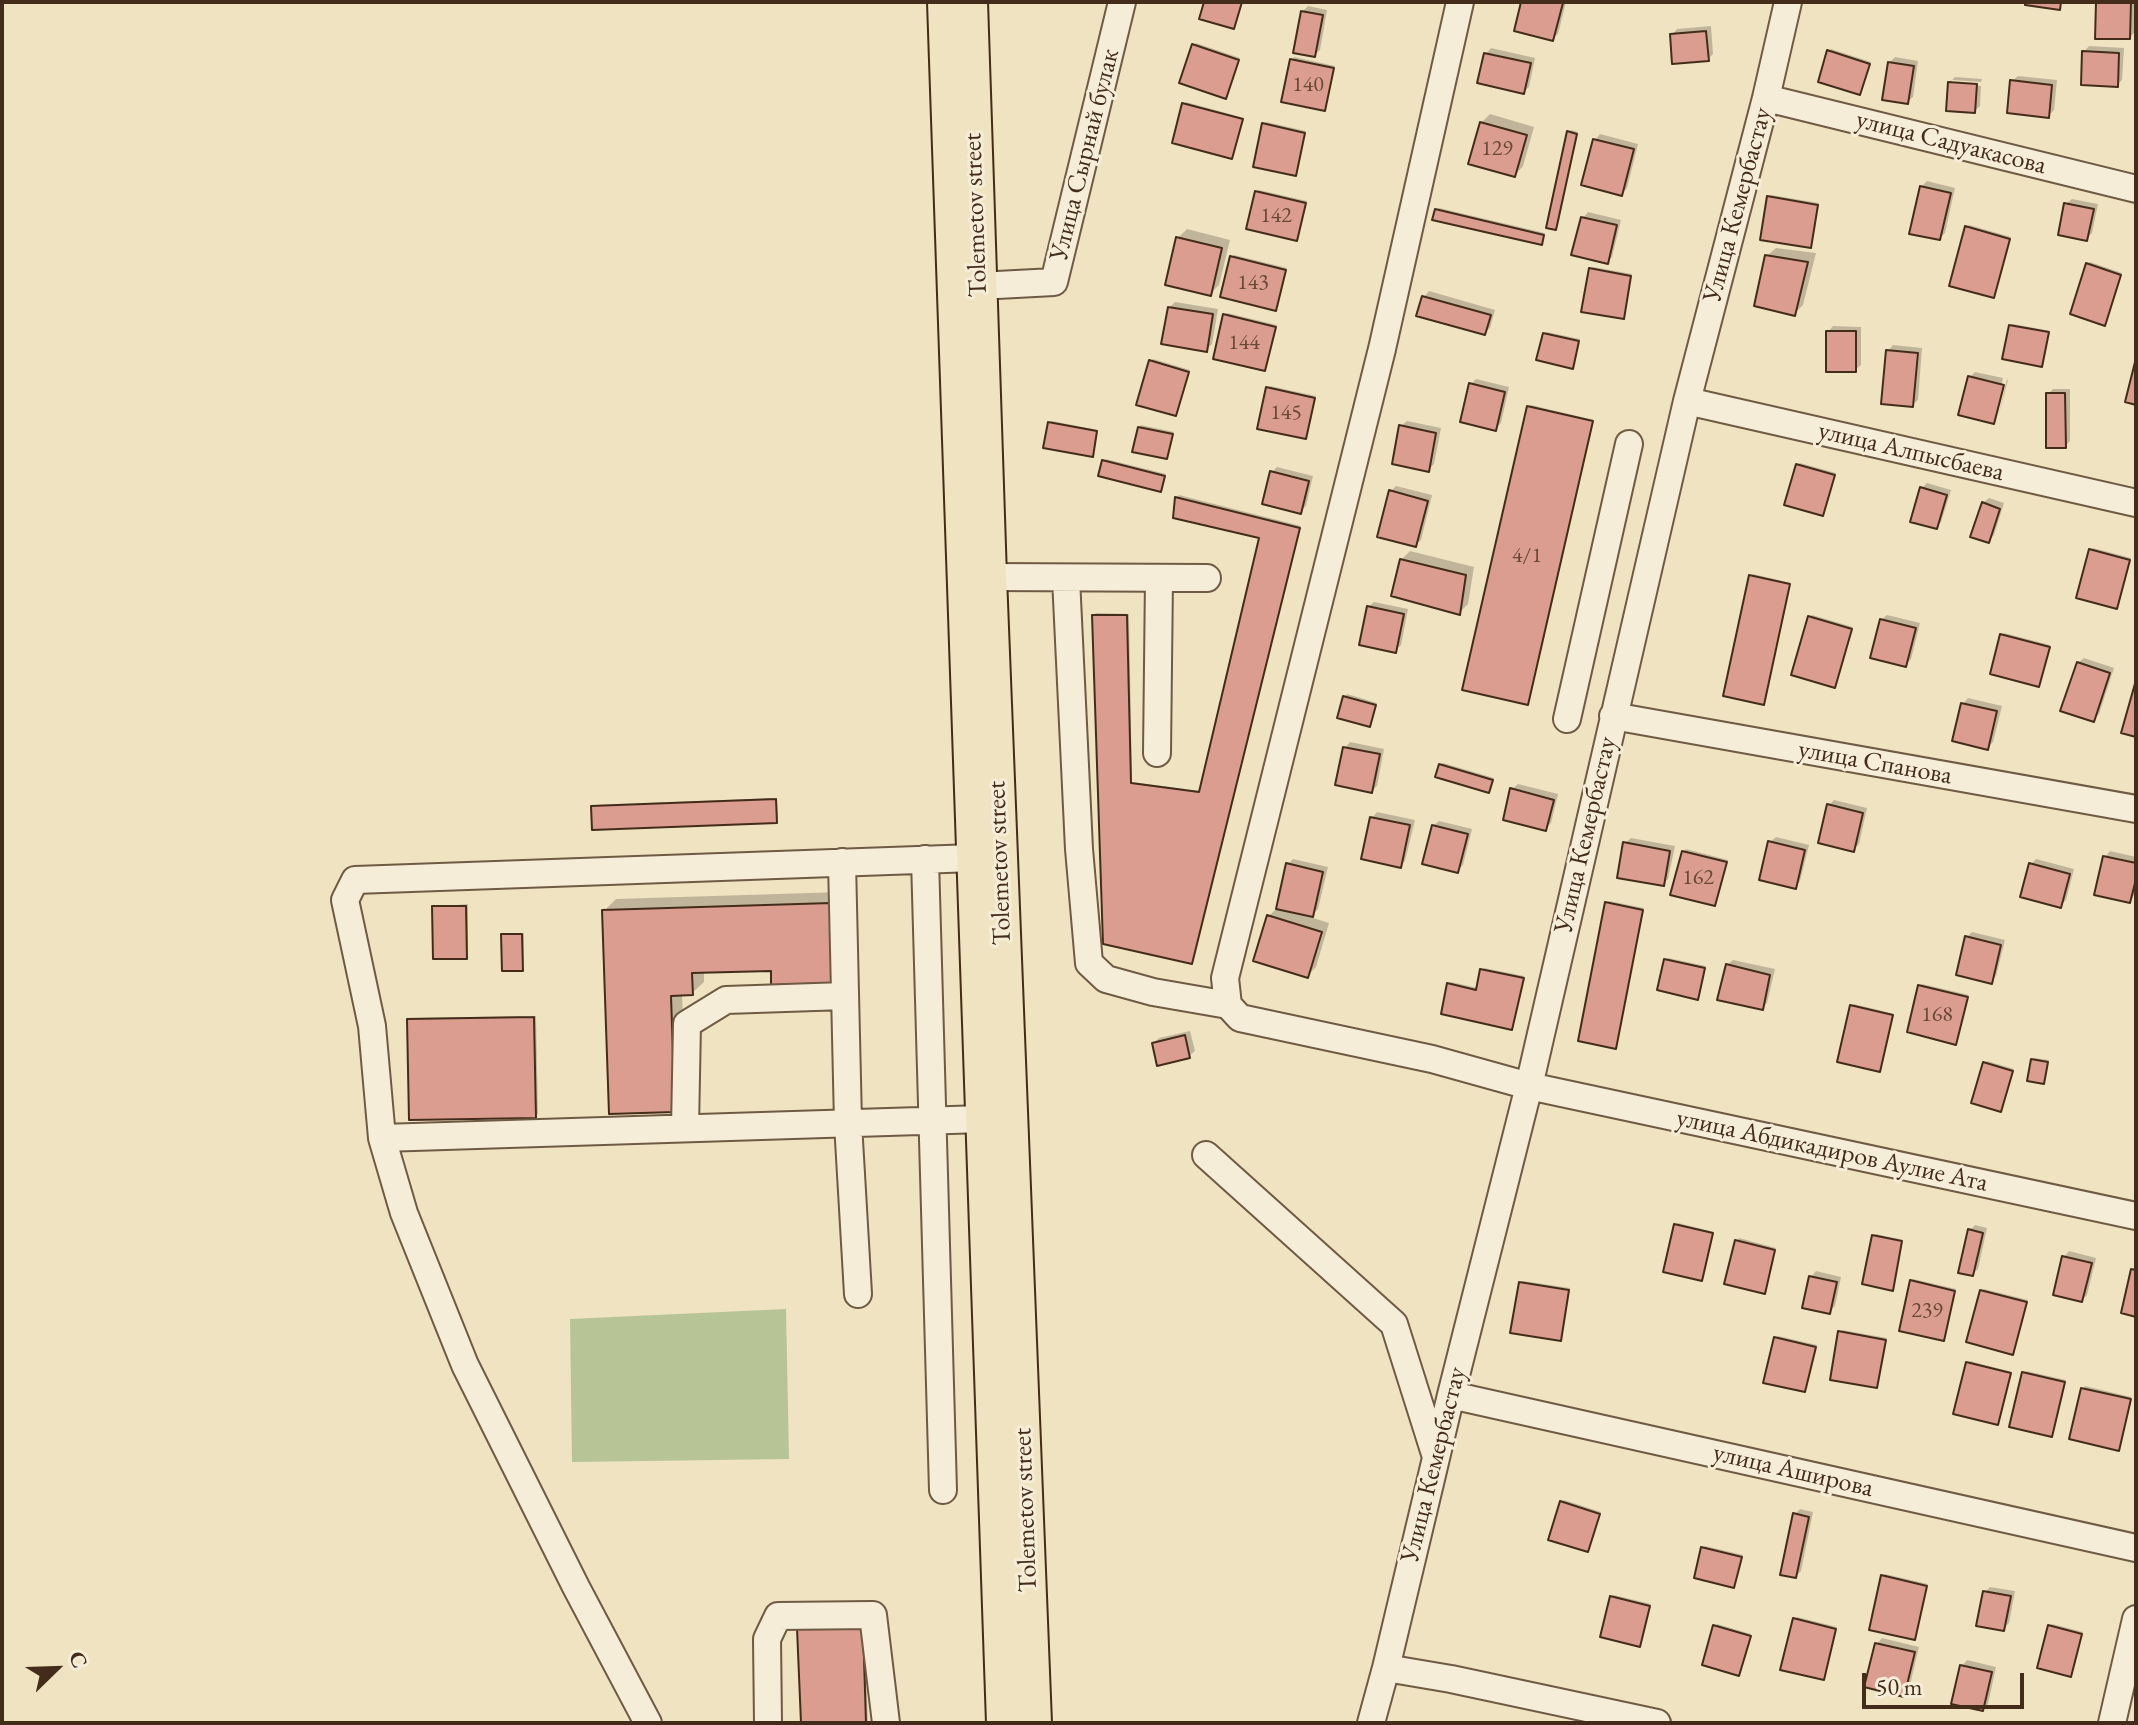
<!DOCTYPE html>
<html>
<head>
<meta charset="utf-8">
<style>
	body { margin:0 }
	#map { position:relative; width:2138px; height:1725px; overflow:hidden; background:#f0e3c1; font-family:"EB Garamond",serif }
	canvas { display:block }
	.frame { position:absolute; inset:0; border:4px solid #442c1b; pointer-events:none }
	.north { position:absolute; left:16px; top:1629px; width:80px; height:80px; -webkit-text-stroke:6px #f5edd7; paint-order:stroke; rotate:67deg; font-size:22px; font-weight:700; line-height:32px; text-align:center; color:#442c1b }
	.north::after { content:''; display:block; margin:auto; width:28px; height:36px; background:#442c1b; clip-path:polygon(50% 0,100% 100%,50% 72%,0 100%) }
	.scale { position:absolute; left:1862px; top:1673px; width:162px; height:36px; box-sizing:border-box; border:4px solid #442c1b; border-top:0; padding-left:10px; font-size:24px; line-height:28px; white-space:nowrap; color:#442c1b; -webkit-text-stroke:6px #f5edd7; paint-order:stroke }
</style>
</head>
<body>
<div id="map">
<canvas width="2138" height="1725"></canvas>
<div class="frame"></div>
<div class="north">С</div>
<div class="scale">50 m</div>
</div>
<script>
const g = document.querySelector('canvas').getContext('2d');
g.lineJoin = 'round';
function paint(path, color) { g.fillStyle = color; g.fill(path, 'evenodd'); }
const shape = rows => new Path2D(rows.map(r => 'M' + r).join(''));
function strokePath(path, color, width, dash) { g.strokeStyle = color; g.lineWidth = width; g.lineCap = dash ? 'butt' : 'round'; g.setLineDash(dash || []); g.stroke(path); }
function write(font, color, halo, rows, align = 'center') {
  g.font = font + ' "EB Garamond",serif'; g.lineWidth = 6; g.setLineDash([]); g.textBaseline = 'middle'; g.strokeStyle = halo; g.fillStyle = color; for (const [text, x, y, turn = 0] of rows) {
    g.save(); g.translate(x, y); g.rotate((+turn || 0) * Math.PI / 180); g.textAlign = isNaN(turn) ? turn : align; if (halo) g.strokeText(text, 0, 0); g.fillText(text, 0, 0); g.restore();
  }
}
const green = shape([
	[786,1309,789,1459,572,1462,570,1319]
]);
const shadow = shape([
	[1523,2,1566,2,1558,34,1552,39,1516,29],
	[2098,2,2135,2,2135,32,2130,37],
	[1308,6,1327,10,1320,50,1314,55,1302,12],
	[1711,26,1713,54,1708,59,1672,35,1677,29],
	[1196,43,1240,58,1227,95,1194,45],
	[2089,46,2124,48,2122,80,2117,85,2084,52],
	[1491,48,1535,58,1529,87,1523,92,1486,54],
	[1831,49,1871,62,1859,93,1829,51],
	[1294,57,1335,66,1324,109,1292,60],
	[1895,57,1918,61,1913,97,1907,102,1889,63],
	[2018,76,2057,80,2054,110,2048,116,2012,81],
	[1955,77,1982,79,1981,82,1952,80],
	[1952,80,1952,84,1981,86,1980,106,1974,111,1950,83],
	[1186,102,1244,118,1231,157,1184,104],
	[1490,114,1534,127,1523,166,1515,175,1481,123],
	[1266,122,1306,131,1295,174,1264,124],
	[1571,130,1578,132,1556,228,1569,132],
	[1600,134,1638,144,1627,188,1622,194,1595,140],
	[1927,181,1955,188,1945,233,1940,238,1921,187],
	[1259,190,1307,201,1296,239,1257,192],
	[1771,195,1819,203,1810,246,1769,197],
	[2072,199,2098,204,2092,233,2086,239,2066,204],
	[1439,208,1545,233,1543,241,1541,243,1437,210],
	[1588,212,1621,220,1612,257,1607,262,1583,218],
	[1969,225,2011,237,1995,294,1967,227],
	[1187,229,1230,240,1219,285,1210,294,1178,238],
	[1776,248,1816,253,1803,305,1794,314,1767,256],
	[1234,255,1287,268,1275,309,1232,257],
	[2090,262,2122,273,2106,321,2088,264],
	[1593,267,1632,274,1623,317,1591,269],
	[1429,291,1495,310,1490,328,1484,333,1424,297],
	[1175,302,1218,309,1212,344,1206,350,1170,307],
	[1227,313,1277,325,1265,369,1225,315],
	[2013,324,2050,331,2042,364,2010,326],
	[1833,326,1861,327,1861,365,1855,370,1828,332],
	[1547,332,1580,339,1572,367,1545,334],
	[1893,345,1922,348,1918,400,1912,405,1888,351],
	[1153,359,1190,370,1176,414,1151,361],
	[1975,372,2003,378,1994,418,1997,418,1994,421,1970,377],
	[1476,379,1509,387,1501,423,1495,429,1471,384],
	[2007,379,2008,380,1998,417],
	[1270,386,1316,396,1305,437,1268,388],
	[2053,389,2070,389,2070,441,2065,446,2048,394],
	[1531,405,1594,420,1527,703,1529,407],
	[1052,421,1098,430,1094,452,1092,454,1049,423],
	[1407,421,1441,428,1434,464,1428,470,1401,426],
	[1141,425,1174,432,1166,457,1139,428],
	[1106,459,1166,474,1162,488,1160,490,1104,461],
	[1800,463,1836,473,1824,512,1798,465],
	[1277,467,1313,476,1306,506,1300,511,1272,472],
	[1927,483,1951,490,1941,522,1936,527,1922,488],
	[1396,486,1432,495,1421,540,1415,545,1391,491],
	[1179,495,1301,526,1192,962,1105,943,1094,616,1096,613,1129,614,1132,782,1201,791,1261,536,1177,497],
	[1989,498,2004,503,1994,535,1989,540,1983,503],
	[2093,548,2131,558,2116,607,2091,550],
	[1410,551,1474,567,1468,604,1460,612,1401,560],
	[1753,574,1791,583,1763,703,1751,576],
	[1374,602,1408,609,1401,645,1395,651,1368,607],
	[1812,615,1853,627,1834,686,1810,617],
	[1887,615,1920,623,1911,659,1906,665,1881,620],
	[2004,633,2050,645,2039,685,2002,635],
	[2084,658,2114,668,2099,714,2093,720,2078,663],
	[1347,694,1377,703,1369,725,1345,697],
	[1968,698,2002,706,1993,742,1987,748,1963,704],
	[1350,742,1384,749,1377,786,1371,791,1345,748],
	[1443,763,1494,778,1491,789,1489,791,1441,765],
	[1518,784,1558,794,1551,823,1545,829,1512,789],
	[777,798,778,819,776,821,593,807,595,805],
	[1834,800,1867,808,1859,844,1853,850,1829,805],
	[1377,812,1415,820,1405,861,1400,866,1372,818],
	[1439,821,1472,829,1463,865,1458,870,1433,826],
	[1776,837,1809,845,1800,881,1795,887,1770,842],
	[1631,838,1675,846,1668,879,1663,884,1625,843],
	[1686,849,1728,860,1715,904,1683,852],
	[2110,851,2136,857,2136,892,2130,901,2105,857],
	[1293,859,1328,867,1318,909,1310,917,1329,923,1316,967,1307,976,1269,916,1279,906,1288,864],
	[2036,859,2074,869,2066,900,2060,906,2031,864],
	[842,892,773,969,704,971,704,982,692,993,682,994,686,1099,604,911,616,899],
	[1609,901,1644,908,1615,1046,1606,903],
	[468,904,468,955,466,957,434,907],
	[1972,932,2005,940,1996,976,1991,981,1967,937],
	[505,933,524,933,524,966,522,969,503,935],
	[1668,958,1706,966,1698,998,1666,960],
	[1733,960,1775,969,1767,1003,1762,1008,1727,965],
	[1484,968,1524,976,1512,1028,1449,984,1451,982,1478,988],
	[1922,984,1969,995,1956,1042,1920,986],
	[1854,1004,1894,1014,1879,1070,1852,1006],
	[536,1016,538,1114,535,1116,409,1020,411,1018],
	[1190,1031,1195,1051,1189,1056,1154,1043,1159,1038],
	[2034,1058,2049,1060,2043,1082,2032,1060],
	[1987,1061,2014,1069,2002,1107,1984,1063],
	[1678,1223,1714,1232,1702,1279,1675,1225],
	[1975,1225,1987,1228,1978,1269,1972,1274,1970,1230],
	[1876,1234,1903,1240,1892,1288,1874,1236],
	[1739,1238,1776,1248,1764,1292,1737,1241],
	[2069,1251,2096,1258,2087,1295,2082,1300,2064,1257],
	[1816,1271,1841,1277,1835,1306,1829,1312,1811,1277],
	[1913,1279,1956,1289,1943,1339,1911,1281],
	[1523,1281,1570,1288,1560,1339,1520,1283],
	[1984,1289,2028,1300,2012,1353,1982,1291],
	[1842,1330,1887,1338,1876,1386,1840,1332],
	[1778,1336,1817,1345,1805,1390,1776,1338],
	[1970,1361,2012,1372,1998,1423,1968,1363],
	[2026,1371,2066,1380,2053,1432,2024,1373],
	[2085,1386,2131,1397,2118,1449,2083,1389],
	[1564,1500,1601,1512,1588,1550,1562,1502],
	[1800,1509,1813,1512,1801,1571,1796,1576,1795,1514],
	[1705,1546,1743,1555,1734,1586,1703,1548],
	[1885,1574,1928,1584,1914,1638,1883,1576],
	[1990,1587,2015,1591,2009,1623,2003,1629,1985,1592],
	[1614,1595,1651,1604,1640,1645,1612,1597],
	[1797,1617,1837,1627,1823,1678,1795,1619],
	[864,1624,868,1723,803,1723],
	[1717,1624,1751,1634,1739,1674,1715,1626],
	[2052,1624,2083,1632,2070,1675,2050,1626],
	[1882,1638,1919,1647,1909,1689,1904,1694,1877,1644],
	[1967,1660,1996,1667,1988,1704,1982,1709,1962,1666]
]);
const building = shape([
	[1204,2,1242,2,1234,29,1199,19,1204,2],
	[1521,2,1563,3,1553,41,1514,31,1521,2],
	[2025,2,2061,2,2060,10,2025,5,2025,2],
	[2096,2,2131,2,2130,39,2095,39,2096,2],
	[1301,11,1323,15,1315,57,1293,53,1301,11],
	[1706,31,1709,61,1672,64,1670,34,1706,31],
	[1192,44,1239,60,1226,99,1179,83,1192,44],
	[1827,50,1870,64,1860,95,1818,82,1827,50],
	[2082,51,2119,53,2118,87,2081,85,2082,51],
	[1484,53,1531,63,1524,94,1477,83,1484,53],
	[1290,59,1334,68,1325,111,1281,102,1290,59],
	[1888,62,1914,66,1908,104,1882,100,1888,62],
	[2010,80,2052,85,2049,118,2007,113,2010,80],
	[1948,82,1977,84,1975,113,1946,111,1948,82],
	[1182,103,1243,119,1232,159,1172,143,1182,103],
	[1480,122,1527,135,1515,177,1468,164,1480,122],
	[1262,123,1305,133,1296,176,1253,167,1262,123],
	[1567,131,1577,134,1556,230,1546,228,1567,131],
	[1593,139,1634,149,1622,196,1581,185,1593,139],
	[1920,186,1951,193,1940,240,1909,234,1920,186],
	[1255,191,1306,203,1297,241,1246,229,1255,191],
	[1767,196,1818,205,1811,248,1760,240,1767,196],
	[2064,203,2094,209,2087,241,2058,235,2064,203],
	[1435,209,1544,235,1542,245,1432,220,1435,209],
	[1581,217,1617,225,1608,264,1571,255,1581,217],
	[1965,226,2010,239,1994,298,1949,286,1965,226],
	[1176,237,1222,248,1211,296,1165,285,1176,237],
	[1765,255,1808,262,1795,316,1754,306,1765,255],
	[1230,256,1286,270,1276,311,1220,297,1230,256],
	[2086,263,2121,275,2105,326,2070,314,2086,263],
	[1589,268,1631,276,1624,319,1581,312,1589,268],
	[1422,296,1491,315,1485,335,1416,316,1422,296],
	[1168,307,1213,314,1207,352,1161,344,1168,307],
	[1223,314,1276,327,1265,371,1213,359,1223,314],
	[2009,325,2049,332,2042,367,2002,359,2009,325],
	[1826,331,1856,331,1856,372,1826,372,1826,331],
	[1543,333,1579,341,1573,369,1536,360,1543,333],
	[1886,350,1918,353,1913,407,1881,404,1886,350],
	[2136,358,2136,405,2125,402,2136,358],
	[1149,360,1189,372,1176,416,1136,405,1149,360],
	[1968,376,2004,385,1994,424,1958,415,1968,376],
	[1469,383,1505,392,1496,431,1460,422,1469,383],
	[1266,387,1315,398,1306,439,1257,429,1266,387],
	[2046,393,2065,393,2066,448,2046,448,2046,393],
	[1527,406,1593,421,1528,705,1462,690,1527,406],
	[1048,422,1097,431,1093,457,1043,448,1048,422],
	[1399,425,1436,433,1429,472,1392,464,1399,425],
	[1138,427,1173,434,1167,459,1132,452,1138,427],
	[1102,460,1165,476,1161,492,1098,476,1102,460],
	[1796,464,1835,475,1823,516,1784,505,1796,464],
	[1270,471,1309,481,1301,514,1262,504,1270,471],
	[1920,487,1947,495,1937,529,1910,522,1920,487],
	[1389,490,1428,501,1416,547,1377,537,1389,490],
	[1175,497,1300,528,1192,964,1103,944,1092,615,1127,615,1131,783,1199,792,1259,538,1173,518,1175,497],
	[1982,502,2000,509,1989,543,1970,537,1982,502],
	[2089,549,2130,560,2117,609,2076,598,2089,549],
	[1400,559,1466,575,1460,615,1391,596,1400,559],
	[1749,575,1790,584,1764,705,1723,696,1749,575],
	[1367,606,1404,614,1396,653,1359,645,1367,606],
	[1808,616,1852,629,1835,688,1791,675,1808,616],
	[1880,619,1916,628,1906,667,1870,658,1880,619],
	[2000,634,2050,647,2039,687,1990,674,2000,634],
	[2077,662,2110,673,2094,722,2060,711,2077,662],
	[2136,680,2136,737,2121,733,2136,680],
	[1343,696,1376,705,1370,727,1337,718,1343,696],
	[1961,703,1997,711,1988,750,1952,741,1961,703],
	[1343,747,1380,754,1372,793,1335,785,1343,747],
	[1439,764,1493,780,1489,793,1435,777,1439,764],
	[1510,788,1554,800,1546,831,1503,820,1510,788],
	[776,799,777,823,592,830,591,806,776,799],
	[1827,804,1863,813,1854,852,1818,843,1827,804],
	[1370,817,1410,825,1401,868,1361,859,1370,817],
	[1432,825,1468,834,1458,873,1422,864,1432,825],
	[1768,841,1805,850,1796,889,1759,880,1768,841],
	[1623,842,1670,851,1664,886,1617,878,1623,842],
	[1682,851,1727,862,1715,906,1670,895,1682,851],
	[2103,856,2136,863,2136,879,2130,903,2094,895,2103,856],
	[1286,863,1323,872,1313,917,1276,909,1286,863],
	[2029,863,2070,874,2061,908,2020,897,2029,863],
	[1605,902,1643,910,1616,1049,1578,1041,1605,902],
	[831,903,833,983,771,985,771,971,692,973,693,995,671,996,675,1112,609,1114,602,910,831,903],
	[432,906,466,906,467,959,433,959,432,906],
	[1267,915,1322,932,1308,978,1253,961,1267,915],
	[501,934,522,934,523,971,502,971,501,934],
	[1965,936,2001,945,1992,984,1956,975,1965,936],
	[1664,959,1705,968,1698,1000,1657,990,1664,959],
	[1726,964,1770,975,1763,1010,1717,1000,1726,964],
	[1480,969,1524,978,1512,1030,1441,1014,1447,983,1476,990,1480,969],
	[1918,985,1968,997,1956,1045,1907,1032,1918,985],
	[1850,1005,1893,1015,1880,1072,1837,1062,1850,1005],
	[534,1017,536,1118,409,1120,407,1019,534,1017],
	[1185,1035,1190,1058,1157,1066,1152,1043,1185,1035],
	[2031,1059,2048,1062,2044,1084,2027,1081,2031,1059],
	[1983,1062,2013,1071,2001,1112,1971,1103,1983,1062],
	[1674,1224,1713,1233,1702,1281,1663,1272,1674,1224],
	[1968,1229,1983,1233,1973,1276,1958,1273,1968,1229],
	[1872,1235,1902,1241,1893,1291,1862,1284,1872,1235],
	[1735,1240,1775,1250,1765,1294,1724,1284,1735,1240],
	[2062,1256,2092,1263,2082,1302,2053,1295,2062,1256],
	[2131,1269,2136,1270,2136,1317,2121,1313,2131,1269],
	[1809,1276,1837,1282,1830,1314,1802,1308,1809,1276],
	[1910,1280,1955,1291,1944,1341,1899,1331,1910,1280],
	[1519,1282,1569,1290,1561,1341,1510,1333,1519,1282],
	[1980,1290,2027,1302,2013,1355,1966,1342,1980,1290],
	[1838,1331,1886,1340,1877,1388,1830,1380,1838,1331],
	[1774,1337,1816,1347,1805,1392,1763,1383,1774,1337],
	[1966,1362,2011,1373,1998,1425,1953,1414,1966,1362],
	[2022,1372,2065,1382,2052,1437,2009,1427,2022,1372],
	[2081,1388,2131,1399,2119,1451,2069,1439,2081,1388],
	[1560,1501,1600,1514,1588,1552,1548,1540,1560,1501],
	[1793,1513,1809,1517,1796,1578,1780,1575,1793,1513],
	[1701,1547,1742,1557,1734,1588,1694,1578,1701,1547],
	[1881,1575,1927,1586,1915,1640,1869,1630,1881,1575],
	[1983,1591,2011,1596,2004,1631,1976,1626,1983,1591],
	[1610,1596,1650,1606,1640,1647,1600,1637,1610,1596],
	[1793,1618,1836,1629,1824,1680,1780,1670,1793,1618],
	[863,1625,866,1723,801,1723,797,1628,863,1625],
	[1713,1625,1751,1636,1739,1676,1702,1665,1713,1625],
	[2048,1625,2082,1634,2071,1677,2037,1668,2048,1625],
	[1875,1643,1915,1652,1904,1697,1864,1687,1875,1643],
	[1960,1665,1992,1672,1983,1711,1951,1704,1960,1665]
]);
const minor = shape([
	[1460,2,1382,349,1225,978,1228,1005,1240,1018,1432,1059,1529,1086,2136,1216],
	[1766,98,2136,189],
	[978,286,1054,282,1122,2],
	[1687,401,2136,503],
	[989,577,1207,578],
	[1066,578,1079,849,1089,963,1106,979,1153,992,1228,1005],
	[1613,716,2136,809],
	[1567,719,1629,444],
	[1157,753,1159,578],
	[974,858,355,880,345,900,372,1026,382,1138,983,1119],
	[925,859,943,1490],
	[842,862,848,1123,858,1294],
	[685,1128,687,1024,726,1000,845,996],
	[382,1138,404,1213,465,1365,576,1587,648,1723],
	[1206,1155,1394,1324,1436,1457],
	[1451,1395,2136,1548],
	[1386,1668,1451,1395,1529,1086,1687,401,1766,98,1788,2],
	[768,1723,767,1639,778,1616,873,1615,886,1723],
	[1371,1723,1386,1668,1451,1679,1657,1723],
	[2112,1723,2136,1619]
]);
const major = shape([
	[945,2,1004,1723],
	[970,2,989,577,1034,1723]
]);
const numberNames = [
	["140",1308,85],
	["129",1497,149],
	["142",1276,216],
	["143",1253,283],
	["144",1244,343],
	["145",1286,413],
	["4/1",1527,556],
	["162",1698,878],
	["168",1937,1015],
	["239",1927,1311]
];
const streetNames = [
	["улица Садуакасова",1951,143,14],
	["Улица Сырнай булак",1085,155,-76],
	["Улица Кемербастау",1738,205,-75],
	["Tolemetov street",976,215,-92],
	["улица Алпысбаева",1911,452,13],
	["улица Спанова",1875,763,10],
	["Улица Кемербастау",1586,835,-77],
	["Tolemetov street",1000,863,-92],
	["улица Абдикадиров Аулие Ата",1832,1151,12],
	["Улица Кемербастау",1434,1465,-76],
	["улица Аширова",1793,1471,13],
	["Tolemetov street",1026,1510,-92]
];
paint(green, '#b6c496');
paint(shadow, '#0003');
paint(building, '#db9d8f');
strokePath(building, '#442c1b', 2);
strokePath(minor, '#6f5a44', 30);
strokePath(major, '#442c1b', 38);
strokePath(minor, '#f5edd7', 26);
strokePath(major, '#f0e3c1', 34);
write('22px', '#6a4838', null, numberNames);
write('26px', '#442c1b', '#f5edd7', streetNames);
</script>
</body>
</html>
